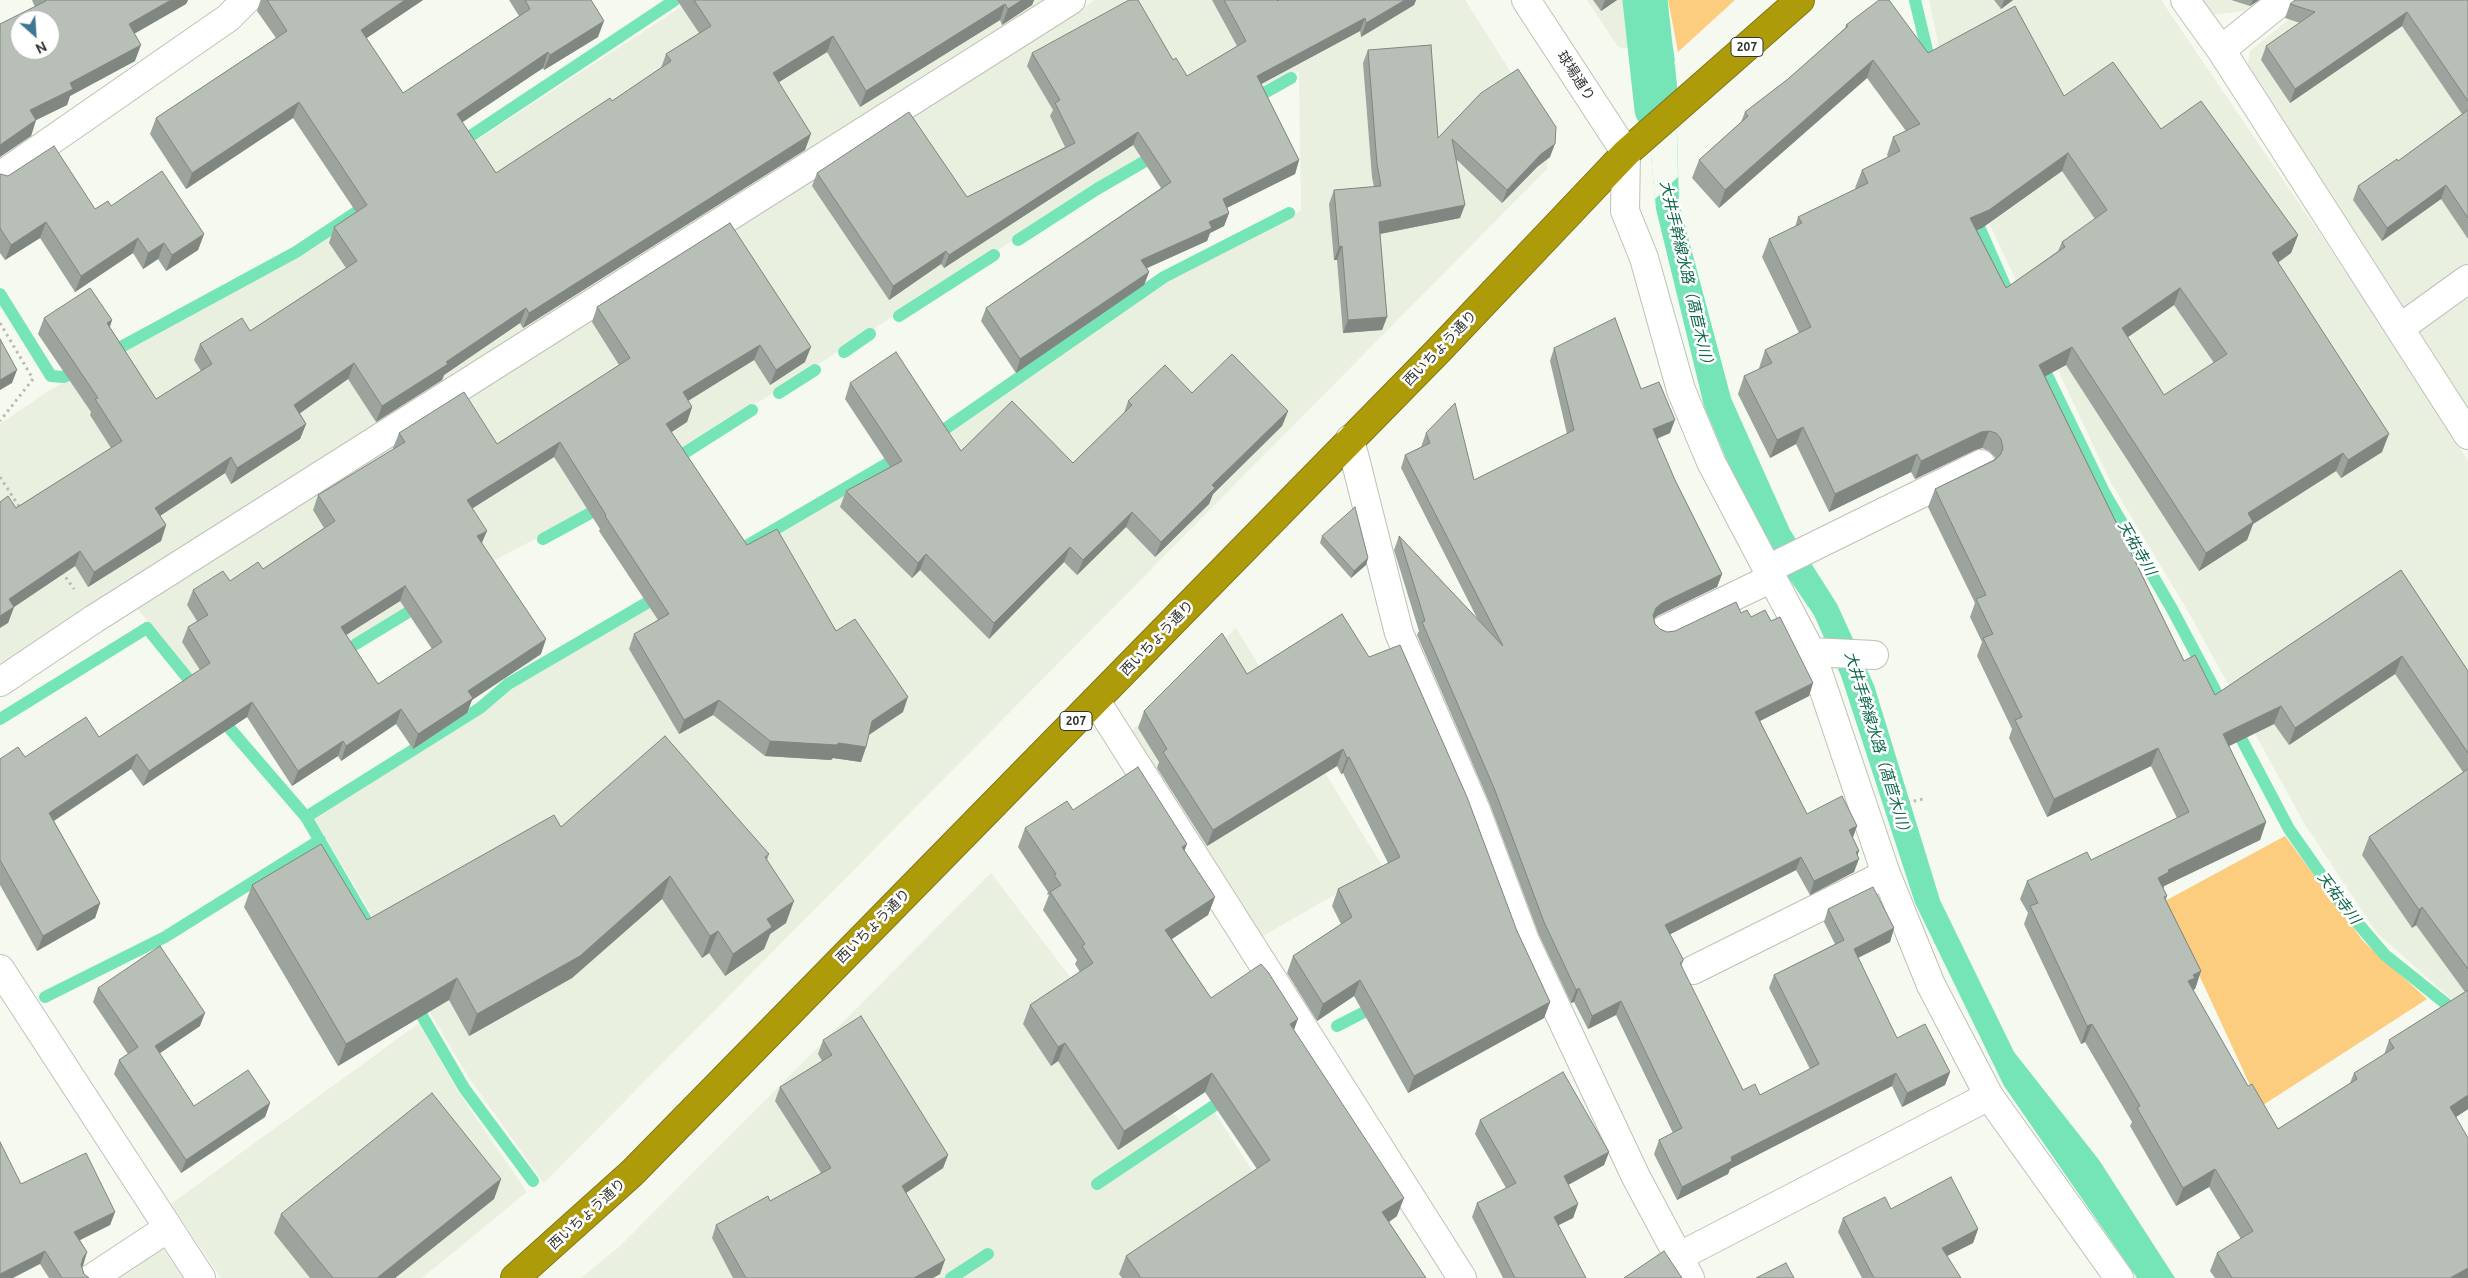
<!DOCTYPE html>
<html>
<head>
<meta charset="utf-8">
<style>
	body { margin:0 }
	#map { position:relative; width:2468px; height:1278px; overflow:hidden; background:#f5f9ef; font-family:Ubuntu,sans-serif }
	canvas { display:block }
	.north { position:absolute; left:10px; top:10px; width:50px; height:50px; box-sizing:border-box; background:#fff; border:1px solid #adaeac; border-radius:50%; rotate:154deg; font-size:14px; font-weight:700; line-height:20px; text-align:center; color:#323430 }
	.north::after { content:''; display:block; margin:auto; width:18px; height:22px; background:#3e7791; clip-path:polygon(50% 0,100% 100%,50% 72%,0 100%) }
</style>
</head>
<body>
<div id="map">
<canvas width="2468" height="1278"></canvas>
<div class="north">N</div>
</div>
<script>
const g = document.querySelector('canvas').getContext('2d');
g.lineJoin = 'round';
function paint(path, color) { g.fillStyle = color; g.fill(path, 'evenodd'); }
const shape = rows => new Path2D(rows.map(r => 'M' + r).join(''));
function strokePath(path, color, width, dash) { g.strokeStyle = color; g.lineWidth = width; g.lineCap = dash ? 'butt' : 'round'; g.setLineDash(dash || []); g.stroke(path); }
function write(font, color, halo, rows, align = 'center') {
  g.font = font + ' Ubuntu,"Noto Sans JP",sans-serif'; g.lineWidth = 5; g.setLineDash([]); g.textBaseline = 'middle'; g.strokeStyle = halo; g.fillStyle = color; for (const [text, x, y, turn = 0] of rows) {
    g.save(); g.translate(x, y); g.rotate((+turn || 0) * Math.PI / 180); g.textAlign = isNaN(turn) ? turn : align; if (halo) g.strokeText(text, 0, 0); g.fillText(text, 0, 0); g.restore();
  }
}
const built = shape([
	[692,0,1045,0,0,663,0,424,48,391,294,259],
	[1095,0,1465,0,1549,132,1547,169,544,1183,469,1078,314,818,483,710,511,685,951,432,1165,280,1301,211,1299,71,1097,187,584,513,431,594,226,719,138,609],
	[1587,0,1637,0,1646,52,1618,47],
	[1929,0,2161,0,2394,343,2468,461,2468,1014,2377,933,2304,823,2189,613,2110,481,1966,174],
	[2200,0,2259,0,2245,11,2210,15],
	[2312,0,2468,0,2468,411,2247,69,2250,51],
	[1236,628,1383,867,1242,948,1114,748],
	[991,873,1182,1124,1211,1106,1321,1278,581,1278,620,1246],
	[419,1023,457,1090,527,1192,422,1278,221,1278,171,1204],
	[162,1247,183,1278,115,1278]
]);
const green = shape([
	[1668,0,1735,0,1678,52],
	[2285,836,2363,941,2427,999,2260,1107,2165,901]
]);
const water = shape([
	[1641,46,1673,48,1675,61,1679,203,1731,398,1790,530,1837,604,1874,685,1940,900,2014,1052,2099,1160,2175,1278,2137,1278,2004,1086,1915,903,1841,676,1814,615,1757,532,1704,406,1656,209]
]);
const pier = shape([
	[1642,56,1675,61,1678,177,1655,199]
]);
const stream = shape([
	[1915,0,1931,67],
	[1250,101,1291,78],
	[457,145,675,0],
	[1973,213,2012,302],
	[1018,240,1097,189,1159,153],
	[0,294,51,376,64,377,82,368],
	[899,316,994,255],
	[844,352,870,334],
	[108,354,296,252,370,203],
	[2040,361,2104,492,2172,609,2224,707],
	[779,393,815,370],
	[932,438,1164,277,1289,213],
	[672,461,752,410],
	[543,539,605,505],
	[738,551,902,455],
	[356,644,420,605],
	[219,716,306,817,366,920],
	[0,719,147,628,198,691],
	[2234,725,2289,829,2343,906,2385,955,2455,1011,2468,1034],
	[306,817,480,708,508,684,662,594],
	[45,997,165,937,320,840],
	[414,1002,464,1088,533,1181],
	[1337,1026,1378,1005],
	[1097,1184,1227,1097],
	[951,1278,988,1254]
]);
const canal = shape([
	[1645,0,1657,109]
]);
const path = shape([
	[0,323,33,379,0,421],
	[0,477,20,508],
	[62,572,74,589],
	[1901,804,1923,799]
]);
const minor = shape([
	[1526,0,1626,153,1625,211,1644,258,1681,390,1711,462,1811,652,1886,874,1931,985,1989,1096,2119,1278],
	[2185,0,2221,50,2468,435],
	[2221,50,2283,0],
	[0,176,228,18,246,0],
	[2400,328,2468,279],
	[1350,439,1399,633,1475,808,1525,941,1636,1177,1690,1278],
	[1768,569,1981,464],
	[1664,630,1772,578],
	[1811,652,1874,655],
	[0,682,94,619,1071,0],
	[1096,701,1462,1278],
	[0,969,201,1278],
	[1693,970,1886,874],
	[1678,1257,1989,1096],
	[92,1278,168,1228]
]);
const highway = shape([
	[515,1278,632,1173,1439,350,1626,153,1800,0]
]);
const wall = shape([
	[32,0,188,0,186,4,134,34,135,61,70,96,67,105,36,120,31,136,35,7],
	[261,0,423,0,366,38,403,93,519,16,509,0,591,0,598,37,544,70,543,68,462,122,496,173,612,101,661,68,666,54,699,33,677,0,1034,0,1032,5,1002,25,1000,20,860,107,827,52,779,82,805,150,523,328,520,323,444,375,442,380,376,422,348,379,300,413,306,424,300,439,231,484,225,473,160,516,166,525,161,541,88,587,75,566,14,607,8,623,16,508,111,448,90,415,91,412,38,334,44,318,112,320,110,327,156,399,201,371,194,360,200,344,250,331,346,268,329,243,334,227,356,212,293,118,186,189,150,134,156,118,276,38,257,11],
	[1212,0,1277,0,1278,1,1279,0,1416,0,1414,5,1361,37,1360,31,1261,84,1299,160,1295,174,1227,208,1229,213,1224,226,1210,233,1207,241,1147,268,1149,272,1144,285,1016,373,981,321,986,308,1161,188,1133,145,944,268,941,264,889,300,812,186,817,173,967,197,1065,147,1050,116,1053,110,1027,66,1032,53,1173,60,1187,76,1237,46],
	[1593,0,1617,0,1601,11],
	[1994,0,2013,0,2001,9],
	[2231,0,2259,0,2250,6],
	[2468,0,2468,239,2441,199,2382,241,2353,200,2358,186,2398,161,2462,114,2402,26,2290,103,2261,60,2266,46,2300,23,2285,18,2290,4],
	[1846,25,1928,53,2064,96,2161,129,2298,235,2291,253,2278,263,2382,452,2341,478,2336,471,2253,524,2247,540,2199,571,2066,365,2045,376,2184,661,2215,695,2401,570,2468,671,2468,1109,2456,1117,2468,1278,2215,1278,2210,1271,2217,1253,2241,1239,2209,1187,2176,1206,2130,1126,2132,1122,2085,1042,2081,1044,2024,924,2028,913,2020,899,2027,881,2091,860,2177,818,2151,766,2047,817,2009,738,2012,729,1977,656,1982,642,1970,617,1975,603,1928,507,1935,489,1995,459,1995,457,1989,451,1982,448,1975,450,1915,479,1911,472,1829,512,1796,444,1770,458,1738,394,1744,376,1759,369,1759,368,1765,350,1799,333,1762,257,1769,239,1795,227,1798,217,1856,189,1855,188,1862,170,1888,157,1887,155,1893,137,1906,131,1867,78,1719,208,1692,178,1699,160,1741,122,1745,112,1788,79,1845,28],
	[2062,171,2095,219,2062,242,2058,251,2006,288,1977,230,1982,228],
	[2174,305,2214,363,2164,395,2128,337],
	[2395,674,2463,772,2369,837,2362,855,2412,928,2416,925,2465,992,2389,1040,2384,1055,2354,1073,2350,1083,2278,1129,2248,1086,2193,990,2195,989,2201,971,2166,900,2167,896,2163,888,2164,886,2260,840,2266,822,2229,746,2274,724,2289,745],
	[1368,50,1438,138,1481,93,1550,157,1537,167,1502,203,1457,160,1460,218,1380,234,1387,317,1382,330,1343,333,1337,260,1334,260,1329,204,1334,190,1374,187,1372,177,1363,63],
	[0,174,95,209,111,206,204,234,198,250,166,271,158,259,143,269,133,253,75,292,40,238,5,260,0,253],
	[730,223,805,362,770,385,754,360,688,401,692,407,687,422,671,432,747,545,836,631,903,712,869,735,866,747,861,762,833,758,831,760,765,756,713,715,679,734,629,649,634,634,658,620,599,531,600,529,554,457,472,508,482,543,541,654,472,700,467,713,413,749,396,724,341,761,338,756,292,786,247,717,143,786,131,769,54,821,100,903,95,918,37,951,0,885,0,759,25,757,99,737,200,670,182,642,188,627,197,621,187,605,193,590,230,581,263,569,324,528,313,510,318,495,394,449,393,448,399,433,497,444,619,365,592,322,597,307],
	[400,601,432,649,378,684,346,635],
	[1554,348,1641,389,1670,433,1657,439,1675,480,1722,574,1717,587,1657,616,1654,619,1655,624,1660,629,1667,632,1675,631,1741,613,1751,617,1771,621,1813,683,1809,696,1760,721,1807,814,1857,826,1853,838,1859,851,1857,855,1854,872,1810,895,1796,870,1670,934,1683,961,1681,967,1743,1090,1760,1095,1810,1069,1769,988,1774,975,1835,944,1824,922,1828,909,1894,928,1890,942,1858,958,1897,1038,1950,1072,1945,1085,1902,1107,1892,1086,1730,1169,1728,1174,1677,1200,1654,1154,1659,1140,1673,1133,1616,1015,1588,1029,1574,1002,1571,1003,1539,935,1489,802,1417,635,1419,631,1394,550,1399,536,1478,620,1401,468,1405,455,1421,447,1426,433,1474,480,1567,434,1550,361],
	[850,383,961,451,1073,463,1124,413,1128,401,1192,393,1288,411,1282,426,1213,494,1209,504,1155,557,1126,527,1077,575,1064,562,989,639,920,570,912,578,840,507,846,491,890,467,845,399],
	[1322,536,1368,558,1366,565,1351,578,1320,543],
	[1342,614,1517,931,1550,1002,1544,1018,1408,1093,1354,996,1317,1021,1287,973,1293,956,1341,924,1332,906,1338,889,1388,863,1343,773,1341,774,1337,766,1207,846,1157,768,1159,762,1138,728,1144,711,1247,674],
	[1073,810,1184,850,1215,897,1208,915,1172,939,1211,998,1294,1030,1397,1216,1389,1222,1426,1278,1122,1278,1119,1274,1126,1256,1257,1169,1205,1092,1118,1150,1058,1061,1051,1066,1023,1024,1030,1005,1080,972,1075,964,1077,960,1043,910,1049,895,1047,894,1048,892,1018,847,1025,828],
	[561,827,769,854,767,860,786,923,770,934,764,949,725,976,709,953,702,958,662,899,572,978,469,1036,449,1000,338,1066,244,907,252,885,367,920],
	[98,988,200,1026,159,1053,194,1106,270,1103,265,1117,181,1173,114,1074,119,1060,128,1054,93,1002],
	[823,1040,948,1155,943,1168,906,1193,940,1274,933,1278,733,1278,712,1238,716,1225,770,1201,821,1173,775,1101,780,1087,822,1061,818,1054],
	[1480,1120,1609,1152,1604,1165,1568,1185,1578,1204,1573,1218,1558,1225,1586,1278,1503,1278,1472,1217,1477,1203,1506,1188,1475,1134],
	[501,1179,494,1199,395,1278,310,1278,274,1233,281,1214],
	[21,1184,115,1212,110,1225,80,1240,87,1252,82,1267,84,1274,89,1278,49,1278,40,1264],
	[1891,1209,1978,1229,1973,1243,1947,1256,1961,1278,1862,1278,1838,1232,1843,1218]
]);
const shadedWall = shape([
	[171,0,188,0,186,4,123,40,129,24],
	[405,0,423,0,355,46,361,30],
	[1022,0,1034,0,1032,5,1002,25,1008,9],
	[1405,0,1416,0,1414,5,1361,37,1366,23],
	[1605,0,1617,0,1601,11],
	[2004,0,2013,0,2001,9],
	[2253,0,2259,0,2250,6],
	[1005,4,1000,20,860,107,866,91],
	[2407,12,2402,26,2290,103,2295,89],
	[1365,18,1360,31,1252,89,1257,76],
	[604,21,598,37,544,70,550,55],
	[833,36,827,52,768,89,773,73],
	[141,45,135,61,70,96,67,105,36,120,31,136,0,157,0,145,30,110,70,83],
	[548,52,543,68,451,130,457,114],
	[1873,60,1867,78,1719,208,1725,190],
	[299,102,293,118,186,189,192,173],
	[1138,132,1133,145,944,268,949,255],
	[811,134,805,150,523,328,529,313],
	[1555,144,1550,157,1537,167,1502,203,1507,190,1541,154],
	[2068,153,2062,171,1982,228,1964,236,1970,218],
	[1299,160,1295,174,1218,212,1223,199],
	[2446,185,2441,199,2382,241,2387,228],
	[1465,205,1460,218,1374,235,1379,222],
	[1229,213,1224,226,1210,233,1207,241,1136,273,1141,260,1209,222],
	[46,222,40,238,5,260,11,245],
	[204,234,198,250,166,271,172,255],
	[2298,235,2291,253,2265,271,2272,253],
	[138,238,133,253,75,292,81,276],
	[164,243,158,259,143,269,148,253],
	[1342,246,1337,260,1334,260,1339,247],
	[946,251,941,264,889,300,893,286],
	[1149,272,1144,285,1016,373,1020,359],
	[2180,288,2174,305,2115,346,2122,328],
	[526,308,520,323,444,375,442,380,376,422,382,406,446,362],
	[1387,317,1382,330,1343,333,1348,320],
	[112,320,106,336,107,323],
	[760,345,754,360,678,407,683,392],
	[811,347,805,362,770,385,776,370],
	[2072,347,2066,365,2033,383,2039,365],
	[354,363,348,379,289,421,294,405],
	[17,370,12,383,0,390,0,380],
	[692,407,687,422,661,439,666,424],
	[1288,411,1282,426,1213,494,1209,504,1155,557,1161,542,1212,485],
	[1675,420,1670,433,1648,442,1653,429],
	[306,424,300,439,231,484,237,468],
	[1803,427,1796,444,1770,458,1777,440],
	[1989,431,1982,448,1975,450,1915,479,1921,461,1981,432],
	[2389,434,2382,452,2341,478,2348,460],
	[560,442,554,457,462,515,467,500],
	[2343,453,2336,471,2253,524,2247,540,2199,571,2206,553,2248,513],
	[1917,454,1911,472,1829,512,1835,494],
	[231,457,225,473,149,523,155,508],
	[1132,512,1126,527,1077,575,1083,560],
	[166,525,161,541,88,587,94,572],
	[487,531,481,545,477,536],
	[1070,547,1064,562,989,639,994,623],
	[80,551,75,566,14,607,8,623,0,628,0,616,9,599],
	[926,554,920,570,912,578,918,563],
	[1368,558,1366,565,1351,578,1354,571],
	[1722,574,1717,587,1657,616,1651,621,1656,608,1662,603],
	[405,586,400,601,335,642,341,627],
	[546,639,541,654,472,700,467,713,413,749,418,734,468,691],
	[2402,656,2395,674,2289,745,2295,728],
	[1813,683,1809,696,1750,726,1755,712],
	[908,697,903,712,867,736,872,721],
	[719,700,713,715,679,734,684,720],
	[252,702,247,717,143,786,149,771],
	[2281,706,2274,724,2217,752,2223,734],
	[401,709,396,724,341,761,346,746],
	[343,741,338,756,292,786,298,771],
	[770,741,839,743,866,747,861,762,833,758,831,760,765,756],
	[2158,748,2151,766,2047,817,2054,799],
	[1343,749,1337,766,1207,846,1213,830],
	[137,754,131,769,44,827,49,813],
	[1349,757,1343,773,1341,774,1347,758],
	[2266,822,2260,840,2164,886,2163,890,2158,878,2168,870],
	[1857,826,1852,839,1849,830],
	[1187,844,1180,862,1182,847],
	[1859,851,1855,861,1859,859,1854,872,1810,895,1814,881],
	[1801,857,1796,870,1661,939,1665,925],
	[670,876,662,899,572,978,469,1036,477,1014],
	[1215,897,1208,915,1158,948,1165,930],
	[794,901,786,923,770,934,764,949,725,976,733,954,767,919],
	[100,903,95,918,37,951,43,936],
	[2422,907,2416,925,2412,928,2419,910],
	[1894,928,1890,942,1849,962,1854,949],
	[718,931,709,953,702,958,710,936],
	[2201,971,2195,989,2190,991,2188,981,2193,975],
	[457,978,449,1000,338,1066,346,1044],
	[1360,980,1354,996,1317,1021,1323,1004],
	[1579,988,1574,1002,1571,1003,1576,990],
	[1621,1001,1616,1015,1588,1029,1592,1016],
	[1550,1002,1544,1018,1408,1093,1414,1076],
	[205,1013,200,1026,150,1060,155,1046],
	[1298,1019,1291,1038,1290,1024],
	[2092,1024,2085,1042,2081,1044,2087,1026],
	[1065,1043,1058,1061,1051,1066,1058,1047],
	[1950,1072,1945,1085,1902,1107,1907,1093],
	[1212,1073,1205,1092,1118,1150,1124,1131],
	[1896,1073,1892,1086,1730,1169,1728,1174,1677,1200,1682,1187,1731,1157],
	[2468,1095,2468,1109,2444,1125,2450,1107],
	[270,1103,265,1117,181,1173,186,1160],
	[1609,1152,1604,1165,1559,1190,1564,1176],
	[948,1155,943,1168,897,1199,902,1186],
	[2215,1169,2209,1187,2176,1206,2183,1188],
	[501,1179,494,1199,395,1278,377,1278],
	[1404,1198,1397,1216,1376,1231,1382,1212],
	[1578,1204,1573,1218,1549,1230,1554,1217],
	[115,1212,110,1225,70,1245,74,1232],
	[1978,1229,1973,1243,1937,1261,1942,1248],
	[45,1251,40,1264,13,1278,0,1278,0,1274],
	[87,1252,83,1266,78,1271,83,1258],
	[945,1260,940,1274,933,1278,914,1278],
	[2468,1268,2468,1278,2450,1278]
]);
const building = shape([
	[45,0,171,0,129,24,141,45,70,83,73,89,30,110,36,120,0,145,0,24,46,1,45,0],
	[20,20,50,20,50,50,20,50,20,20],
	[267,0,405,0,361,30,403,93,530,9,525,0,591,0,604,21,550,55,548,52,457,114,496,173,610,98,612,101,671,61,666,54,711,26,694,0,1022,0,1008,9,1005,4,866,91,833,36,773,73,811,134,529,313,526,308,446,362,448,364,382,406,354,363,294,405,306,424,237,468,231,457,155,508,166,525,94,572,80,551,9,599,14,607,0,616,0,502,8,496,16,508,122,441,95,399,98,398,44,318,90,288,112,320,107,323,156,399,212,364,200,344,242,318,250,331,357,261,334,227,367,205,299,102,192,173,156,118,287,31,267,0],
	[1129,0,1138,0,1173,60,1176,58,1187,76,1246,41,1224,0,1277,0,1278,1,1279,0,1405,0,1366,23,1365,18,1257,76,1299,160,1223,199,1229,213,1209,222,1212,228,1141,260,1149,272,1020,359,986,308,1171,182,1138,132,949,255,946,251,893,286,817,173,909,112,967,197,1075,143,1055,103,1060,100,1032,53,1129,0],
	[1879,0,1889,0,1928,53,2015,6,2064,96,2113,62,2161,129,2201,101,2298,235,2272,253,2389,434,2348,460,2343,453,2248,513,2253,522,2206,553,2072,347,2039,365,2184,661,2195,655,2215,695,2401,570,2468,671,2468,753,2402,656,2295,728,2281,706,2223,734,2266,822,2168,870,2169,872,2158,878,2167,896,2164,897,2201,971,2193,975,2195,978,2188,981,2248,1086,2252,1084,2278,1129,2357,1079,2354,1073,2394,1048,2389,1040,2468,990,2468,1095,2450,1107,2468,1138,2468,1268,2450,1278,2232,1278,2217,1253,2253,1231,2215,1169,2183,1188,2137,1108,2140,1106,2092,1024,2087,1026,2030,906,2038,903,2027,881,2087,852,2091,860,2189,812,2158,748,2054,799,2015,720,2022,717,1983,638,1993,634,1976,599,1986,595,1935,489,1995,460,2001,454,2003,448,2001,439,1996,433,1989,431,1981,432,1921,461,1917,454,1835,494,1803,427,1777,440,1744,376,1772,363,1765,350,1811,327,1769,239,1802,223,1798,217,1868,183,1862,170,1900,151,1893,137,1920,124,1873,60,1725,190,1699,160,1748,116,1745,112,1788,79,1848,26,1846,25,1879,0],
	[2068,153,2107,210,2062,242,2065,247,2006,288,1970,218,1989,210,2068,153],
	[2180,288,2227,354,2164,395,2122,328,2180,288],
	[2295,0,2468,0,2468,101,2407,12,2295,89,2266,46,2315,12,2290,4,2295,0],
	[1431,45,1438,138,1481,93,1518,69,1556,127,1555,144,1541,154,1507,190,1452,139,1465,205,1379,222,1387,317,1348,320,1342,246,1339,247,1334,190,1381,186,1377,164,1368,50,1431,45],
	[2468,110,2468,218,2446,185,2387,228,2358,186,2397,159,2398,161,2468,110],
	[54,146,95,209,108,201,111,206,162,171,204,234,172,255,164,243,148,253,138,238,81,276,46,222,11,245,0,228,0,174,8,176,54,146],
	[730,223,811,347,776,370,760,345,683,392,692,407,666,424,747,545,777,529,836,631,855,619,908,697,872,721,866,747,839,743,836,745,770,741,719,700,684,720,634,634,669,614,605,516,606,515,560,442,467,500,487,531,477,536,546,639,468,691,473,698,418,734,401,709,346,746,343,741,298,771,252,702,149,771,137,754,49,813,100,903,43,936,0,860,0,759,18,747,25,757,86,717,99,737,210,663,188,627,208,615,193,590,223,571,230,581,258,562,263,569,335,521,318,495,405,442,399,433,464,392,497,444,630,358,597,307,730,223],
	[405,586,442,642,378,684,341,627,405,586],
	[1615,318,1641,389,1659,382,1675,420,1653,429,1675,480,1722,574,1662,603,1656,608,1653,615,1655,624,1660,629,1667,632,1675,631,1736,602,1741,613,1747,610,1751,617,1765,610,1771,621,1780,617,1813,683,1755,712,1807,814,1842,796,1857,826,1849,830,1859,851,1856,852,1859,859,1814,881,1801,857,1665,925,1683,959,1683,961,1680,963,1743,1090,1755,1084,1760,1095,1819,1064,1774,975,1844,940,1828,909,1873,887,1894,928,1854,949,1897,1038,1925,1024,1950,1072,1907,1093,1896,1073,1731,1157,1732,1161,1682,1187,1659,1140,1682,1128,1621,1001,1592,1016,1579,988,1576,990,1544,922,1494,788,1422,622,1425,621,1399,536,1503,646,1405,455,1430,443,1426,433,1455,403,1474,480,1574,430,1554,348,1615,318],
	[0,339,17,370,0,380,0,339],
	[896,352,961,451,1012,401,1073,463,1132,405,1128,401,1165,365,1192,393,1232,354,1288,411,1212,485,1215,488,1161,542,1132,512,1083,560,1070,547,994,623,926,554,918,563,846,491,902,461,850,383,896,352],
	[1355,507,1368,558,1354,571,1322,536,1355,507],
	[1342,614,1369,657,1400,645,1467,797,1517,931,1550,1002,1414,1076,1360,980,1323,1004,1293,956,1352,917,1338,889,1400,857,1349,757,1347,758,1343,749,1213,830,1163,752,1167,749,1144,711,1222,633,1247,674,1342,614],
	[665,736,769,854,765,857,794,901,767,919,772,927,733,954,718,931,710,936,670,876,580,956,477,1014,457,978,346,1044,252,885,321,844,367,920,554,815,561,827,665,736],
	[1138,767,1187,844,1182,847,1215,897,1165,930,1211,998,1261,964,1268,972,1298,1019,1290,1024,1404,1198,1382,1212,1426,1278,1141,1278,1126,1256,1270,1160,1212,1073,1124,1131,1065,1043,1058,1047,1030,1005,1093,963,1082,946,1085,944,1050,892,1061,885,1054,875,1056,874,1025,828,1067,801,1073,810,1138,767],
	[2468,769,2468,969,2422,907,2419,910,2369,837,2468,769],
	[160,946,205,1013,155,1046,194,1106,248,1070,270,1103,186,1160,119,1060,138,1047,98,988,160,946],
	[861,1016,948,1155,902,1186,945,1260,914,1278,746,1278,716,1225,768,1196,770,1201,831,1168,780,1087,832,1055,823,1040,861,1016],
	[1563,1072,1609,1152,1564,1176,1578,1204,1554,1217,1586,1278,1515,1278,1477,1203,1516,1183,1480,1120,1563,1072],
	[432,1093,501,1179,377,1278,333,1278,281,1214,432,1093],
	[0,1142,21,1184,86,1153,115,1212,74,1232,87,1252,83,1258,81,1265,84,1274,89,1278,62,1278,45,1251,0,1274,0,1142],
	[1951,1177,1978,1229,1942,1248,1961,1278,1874,1278,1843,1218,1885,1197,1891,1209,1951,1177],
	[1664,1251,1682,1278,1624,1278,1664,1251],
	[1786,1263,1794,1278,1756,1278,1786,1263]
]);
const shields = [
	[1747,47,32],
	[1076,721,32]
];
const shieldNames = [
	["207",1747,47],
	["207",1076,721]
];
const streetNames = [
	["球場通り",1576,76,57],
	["西いちょう通り",1440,348,-46],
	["西いちょう通り",1157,638,-46],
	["西いちょう通り",873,926,-45],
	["西いちょう通り",587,1214,-42]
];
const waterNames = [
	["大井手幹線水路（萵苣木川）",1687,276,77],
	["天祐寺川",2137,548,60],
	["大井手幹線水路（萵苣木川）",1878,745,73],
	["天祐寺川",2339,898,53]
];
paint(built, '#eaf0df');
paint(green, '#fdcd7f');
paint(water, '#75e5b8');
paint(pier, '#f5f9ef');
strokePath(stream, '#75e5b8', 12);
strokePath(canal, '#75e5b8', 45);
strokePath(minor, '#bec1b8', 30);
strokePath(highway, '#827717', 30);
strokePath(path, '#b7bbb3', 3, [2.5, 4]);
strokePath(minor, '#fff', 28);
strokePath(highway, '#ad9b0a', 28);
paint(wall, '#9da49d');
paint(shadedWall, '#808680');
paint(building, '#b7bfb7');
strokePath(building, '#808680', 1);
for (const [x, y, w] of shields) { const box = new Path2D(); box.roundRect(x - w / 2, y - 9.5, w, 19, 4); g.fillStyle = '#fff'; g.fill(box); strokePath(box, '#323430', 1); }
write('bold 12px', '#323430', null, shieldNames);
write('14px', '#323430', '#fff', streetNames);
write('italic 15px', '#0c664a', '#fff', waterNames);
</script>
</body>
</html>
